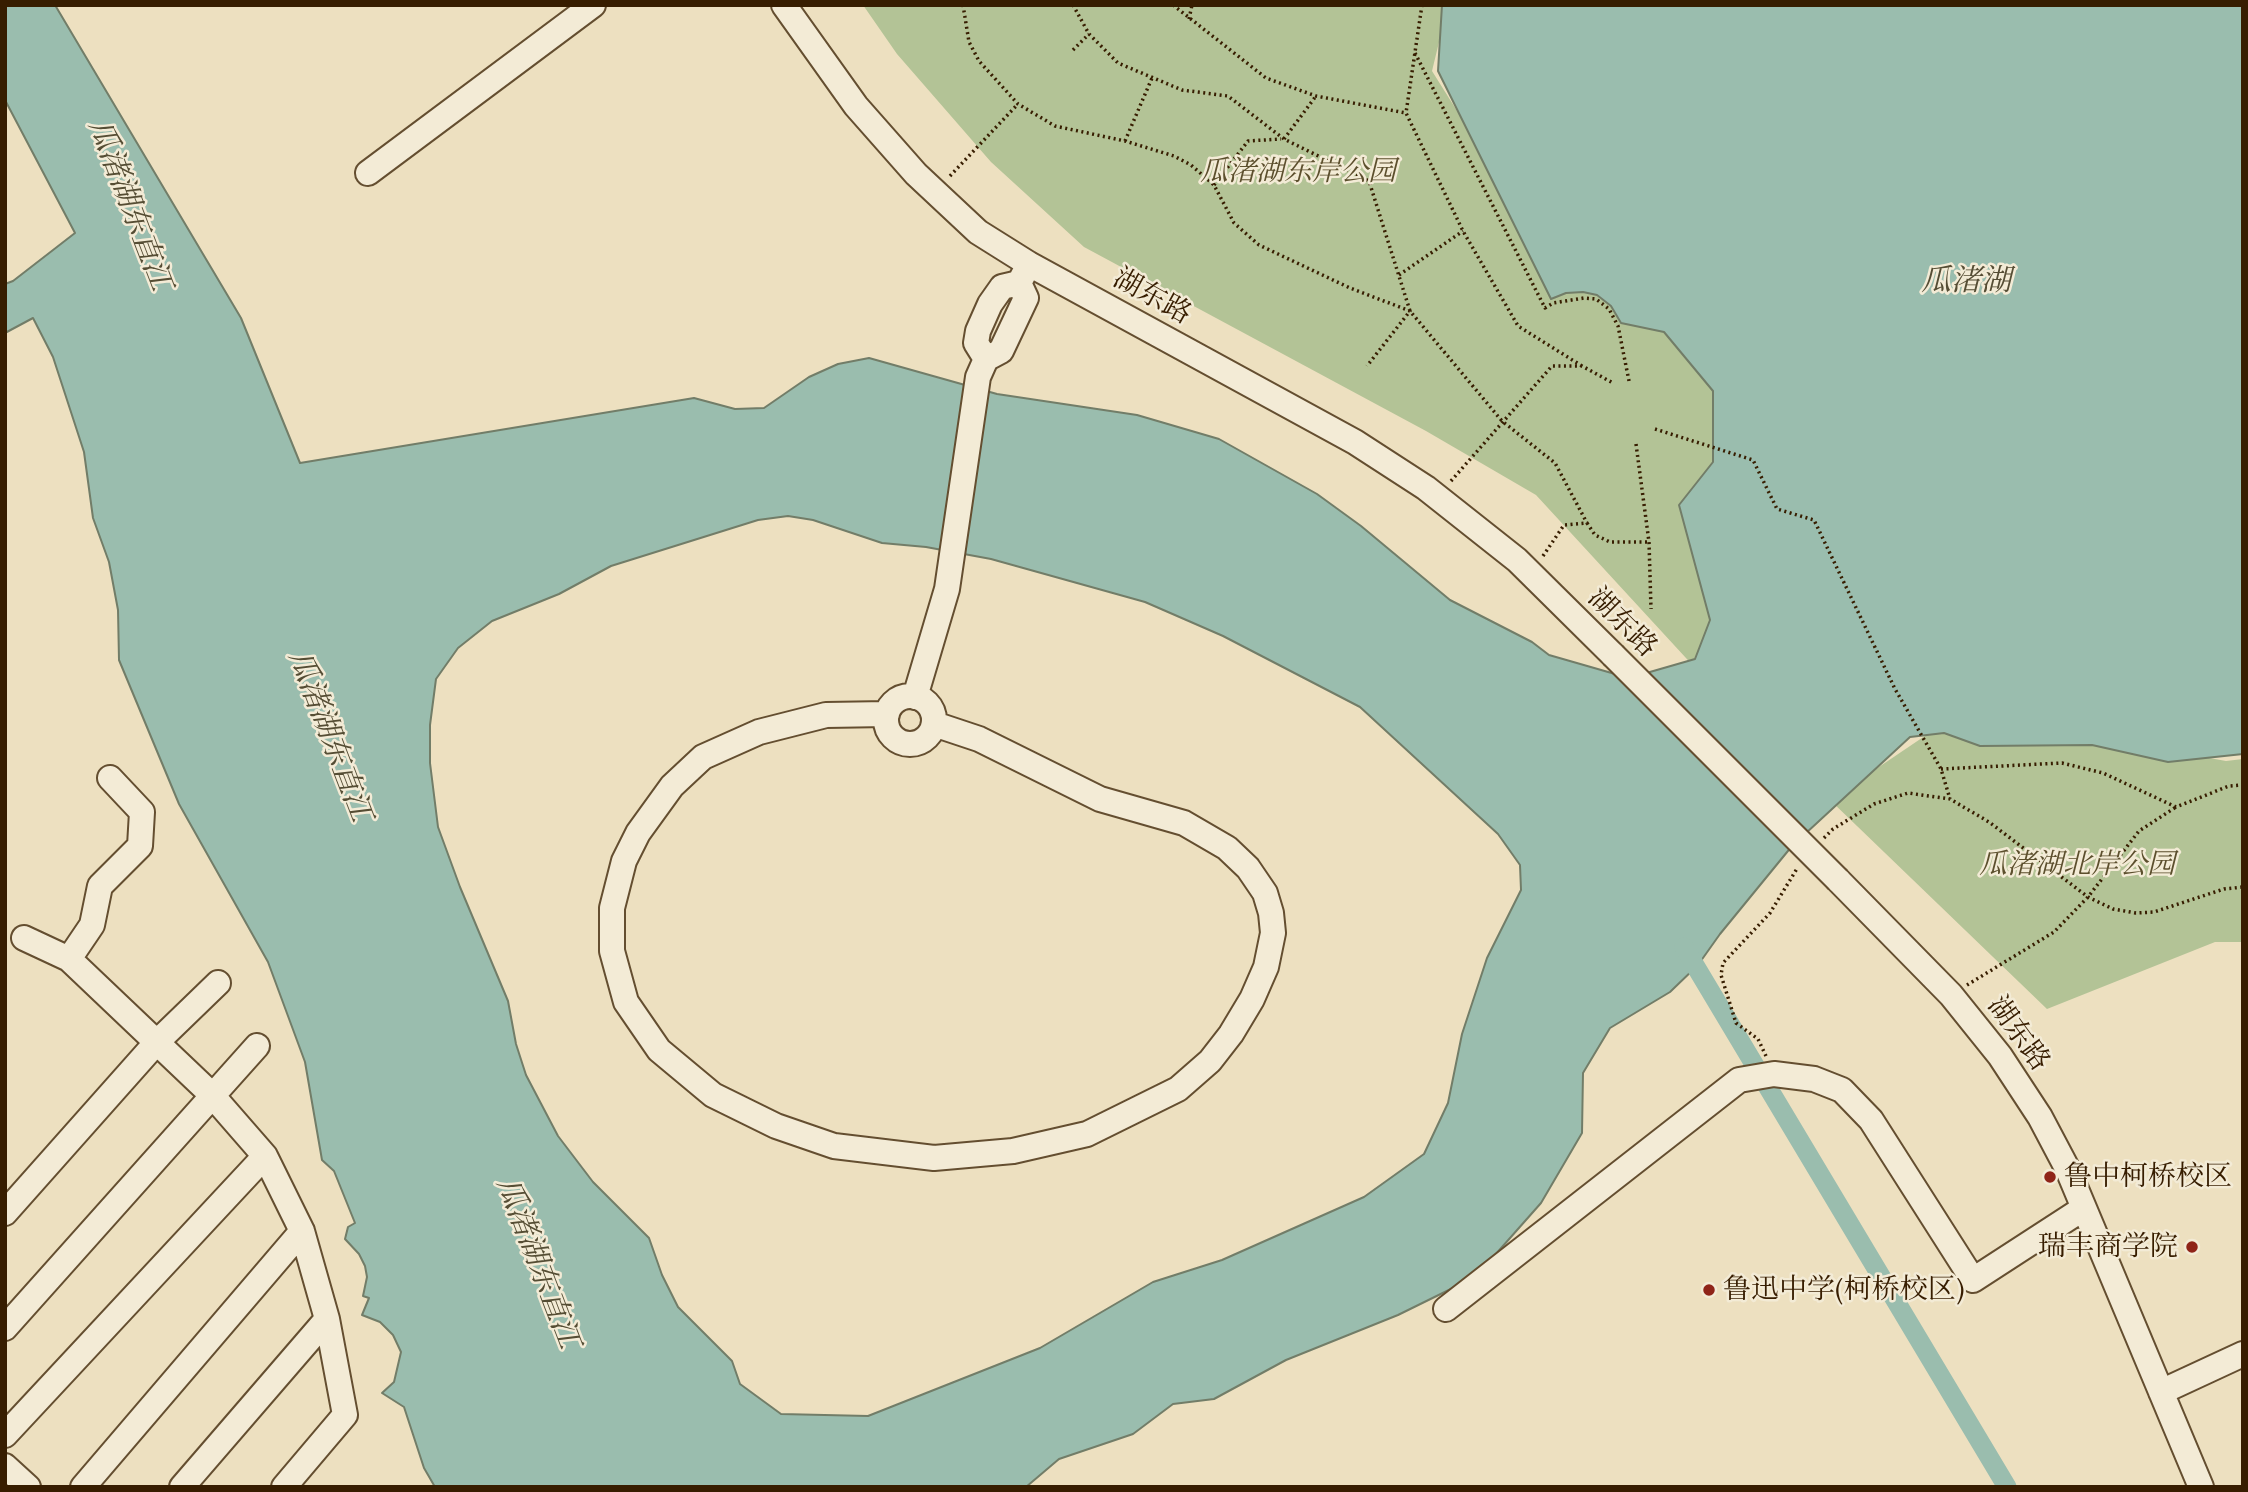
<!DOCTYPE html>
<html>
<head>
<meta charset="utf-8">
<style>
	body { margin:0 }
	#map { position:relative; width:2248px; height:1492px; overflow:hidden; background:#ede0c0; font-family:"EB Garamond",serif }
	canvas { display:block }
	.frame { position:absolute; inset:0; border:7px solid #371d00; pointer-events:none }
</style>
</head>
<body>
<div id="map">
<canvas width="2248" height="1492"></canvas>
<div class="frame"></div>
</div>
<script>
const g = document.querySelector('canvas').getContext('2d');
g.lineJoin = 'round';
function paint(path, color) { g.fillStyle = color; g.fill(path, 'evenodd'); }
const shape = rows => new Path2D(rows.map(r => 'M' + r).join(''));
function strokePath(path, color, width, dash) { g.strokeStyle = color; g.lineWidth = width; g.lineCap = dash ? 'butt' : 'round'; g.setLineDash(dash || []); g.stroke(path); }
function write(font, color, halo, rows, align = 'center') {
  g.font = font + ' "EB Garamond","Noto Serif SC",serif'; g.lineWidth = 5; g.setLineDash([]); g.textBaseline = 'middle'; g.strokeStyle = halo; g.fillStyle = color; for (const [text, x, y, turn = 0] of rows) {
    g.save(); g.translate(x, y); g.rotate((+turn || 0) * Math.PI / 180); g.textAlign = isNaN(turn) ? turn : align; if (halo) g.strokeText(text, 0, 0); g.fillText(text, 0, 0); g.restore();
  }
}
const green = shape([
	[863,5,1448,5,1432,71,1567,286,1607,279,1731,383,1729,621,1697,670,1536,495,1426,431,1084,247,991,162,897,54],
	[1950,719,2120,742,2226,761,2243,759,2243,942,2215,942,2047,1009,1830,800]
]);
const water = shape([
	[5,5,55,5,241,318,300,463,694,398,735,409,764,408,809,377,838,364,869,358,997,394,1137,415,1219,439,1317,494,1361,526,1450,600,1532,642,1549,655,1629,678,1695,659,1710,620,1679,505,1713,462,1713,391,1664,332,1621,323,1611,306,1597,295,1583,292,1566,293,1551,299,1438,71,1442,5,2243,5,2243,754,2168,762,2092,745,1980,746,1944,733,1910,737,1792,846,1720,934,1698,965,1670,992,1610,1028,1583,1073,1582,1133,1541,1203,1495,1255,1461,1284,1398,1315,1286,1360,1214,1399,1173,1404,1133,1434,1059,1459,1026,1487,435,1487,424,1468,404,1407,382,1393,394,1382,401,1352,393,1335,380,1322,362,1315,369,1298,363,1296,367,1277,365,1266,359,1254,345,1239,348,1227,355,1223,334,1171,322,1160,305,1062,268,962,179,804,119,660,118,610,109,562,93,518,84,452,53,357,33,318,5,333,5,284,13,281,75,233,5,100,5,5],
	[788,516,813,520,882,543,926,547,991,559,1145,602,1223,636,1360,707,1498,834,1520,865,1521,890,1487,958,1462,1034,1448,1103,1424,1154,1364,1197,1222,1260,1153,1282,1040,1348,868,1416,781,1414,740,1384,732,1361,678,1307,662,1275,649,1238,593,1182,558,1136,526,1075,516,1044,508,1001,460,887,438,827,430,763,430,725,436,679,458,648,492,621,559,594,611,566,758,520,788,516]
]);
const canal = shape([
	[1684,947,2007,1487]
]);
const path = shape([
	[963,5,969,42,979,61,1018,104,1055,126,1125,141,1174,156,1191,165,1214,185,1234,223,1259,245,1350,288,1410,311,1367,366],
	[1073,5,1089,34,1118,63,1182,90,1228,96,1284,139,1369,181,1410,311,1502,421,1555,463,1587,523],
	[1173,5,1266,78,1316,96,1406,113],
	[1422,5,1406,113,1463,231,1518,326,1582,366],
	[1189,19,1192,5],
	[1073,50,1089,34],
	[1415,53,1545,308,1553,303,1584,298,1596,299,1609,309,1618,326,1629,381],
	[1284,139,1316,96],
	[1125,141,1152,78],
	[950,176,1018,104],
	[1214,185,1248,141,1281,139],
	[1399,275,1463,231],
	[1655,429,1753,460,1777,509,1814,520,1895,689,1941,769,1950,799],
	[1636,444,1649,542,1651,609],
	[1451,481,1552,366,1582,366,1613,383],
	[1543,556,1564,525,1587,523,1595,535,1610,542,1649,542],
	[1941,769,2062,763,2103,773,2176,807,2229,786,2243,785],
	[1824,838,1833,829,1874,804,1908,793,1950,799,1989,822,2088,897,2113,909,2136,913,2154,912,2224,889,2243,887],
	[1967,985,2054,932,2088,897,2139,831,2176,807],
	[1766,1056,1758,1039,1736,1023,1721,975,1723,963,1770,913,1798,867]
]);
const minor = shape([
	[784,5,856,106,916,174,978,232,1029,264,1355,442,1426,488,1517,560,1613,655],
	[368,173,593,5],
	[1019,283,1026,298,1001,351,986,359,976,343,978,331,990,304,1002,287,1019,283,1029,264],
	'886 720a24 24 0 1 1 48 0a24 24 0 1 1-48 0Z',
	[915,697,947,589,978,377,986,359],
	[887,714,826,715,759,732,703,757,672,786,638,833,624,861,612,908,612,951,626,1002,659,1050,713,1095,776,1126,834,1146,934,1158,1013,1151,1087,1134,1178,1089,1210,1061,1231,1034,1252,999,1266,967,1273,933,1271,913,1265,893,1248,868,1227,848,1184,823,1100,799,979,739,934,724],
	[1838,880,1951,995,2000,1056,2040,1117,2068,1170,2201,1487],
	[24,938,69,959,211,1094,265,1156,302,1231,327,1319,345,1415,284,1487],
	[69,959,92,925,100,886,140,846,142,812,110,778],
	[5,1213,156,1043,218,983],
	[1446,1309,1739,1080,1774,1074,1814,1079,1842,1090,1871,1120,1973,1280,2084,1208],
	[5,1328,257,1046],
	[2161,1392,2243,1354],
	[5,1435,265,1156],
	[5,1466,28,1487],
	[83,1487,302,1231],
	[182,1487,327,1319]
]);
const minorBridge = shape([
	[1613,655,1838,880]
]);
const markers = [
	[2050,1177,7,"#8f2418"],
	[2192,1247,7,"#8f2418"],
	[1709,1290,7,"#8f2418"]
];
const parkNames = [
	["瓜渚湖东岸公园",1298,172],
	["瓜渚湖北岸公园",2077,865]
];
const streetNames = [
	["湖东路",1152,297,29],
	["湖东路",1622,623,45],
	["湖东路",2018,1034,54]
];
const poiNames = [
	["鲁中柯桥校区",2064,1177],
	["瑞丰商学院",2178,1247,"right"],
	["鲁迅中学(柯桥校区)",1723,1290]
];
const waterNames = [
	["瓜渚湖东直江",129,205,69],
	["瓜渚湖",1966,282],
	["瓜渚湖东直江",329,736,69],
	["瓜渚湖东直江",537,1263,69]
];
paint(green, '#b3c396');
paint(water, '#9abdae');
strokePath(water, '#727d68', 2);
strokePath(canal, '#9abdae', 19);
strokePath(minor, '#644e30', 28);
strokePath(path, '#371d00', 3.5, [2, 3.5]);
strokePath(minor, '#f3ebd6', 24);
strokePath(minorBridge, '#644e30', 28, []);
strokePath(minorBridge, '#f3ebd6', 24);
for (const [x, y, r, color] of markers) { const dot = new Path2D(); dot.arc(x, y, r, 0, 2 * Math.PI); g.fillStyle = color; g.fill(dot); strokePath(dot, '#f3ebd6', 2.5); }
write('italic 28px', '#5c4f2d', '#f3ebd6', parkNames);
write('28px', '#371d00', '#f3ebd6', streetNames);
write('28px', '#371d00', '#f3ebd6', poiNames, 'left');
write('italic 30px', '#554d34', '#f3ebd6', waterNames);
</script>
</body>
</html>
